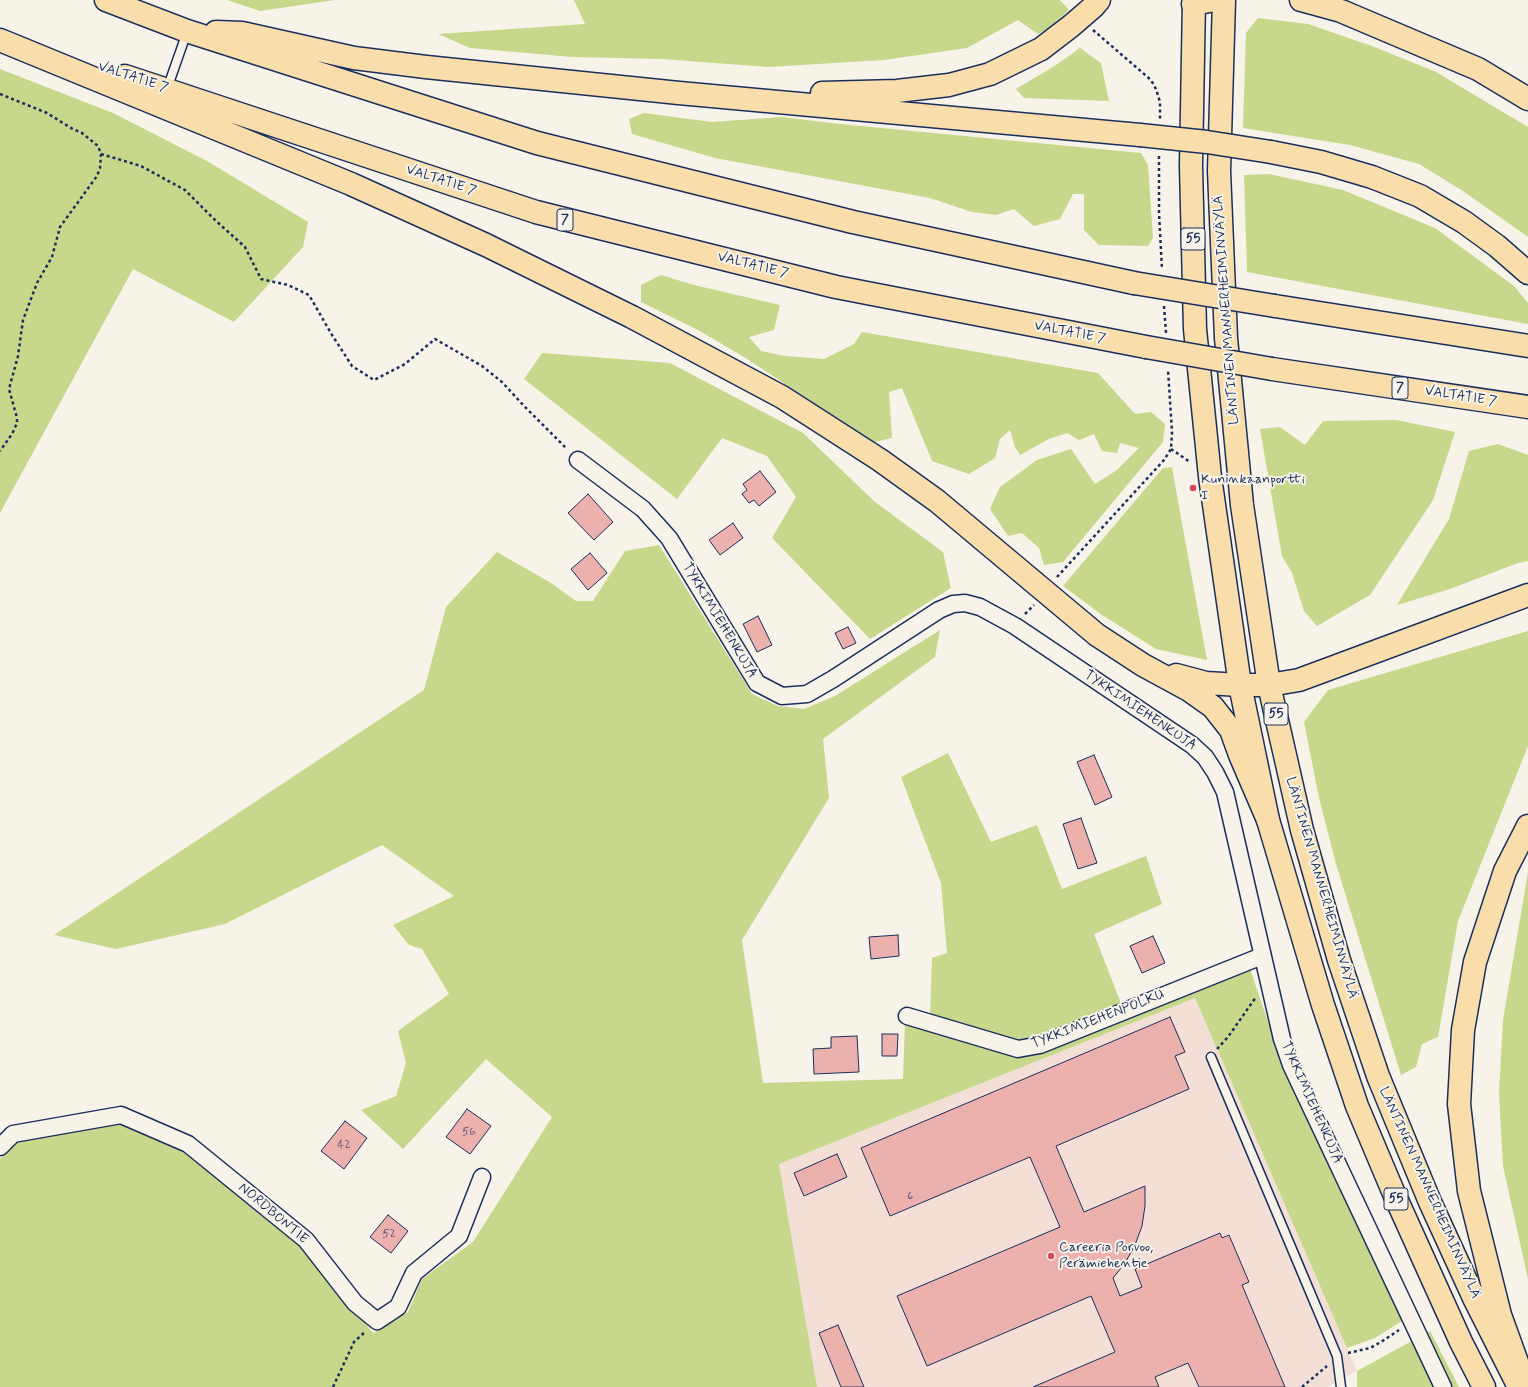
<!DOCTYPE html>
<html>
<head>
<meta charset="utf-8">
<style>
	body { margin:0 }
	canvas { display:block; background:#f7f3e8 }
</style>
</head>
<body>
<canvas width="1528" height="1387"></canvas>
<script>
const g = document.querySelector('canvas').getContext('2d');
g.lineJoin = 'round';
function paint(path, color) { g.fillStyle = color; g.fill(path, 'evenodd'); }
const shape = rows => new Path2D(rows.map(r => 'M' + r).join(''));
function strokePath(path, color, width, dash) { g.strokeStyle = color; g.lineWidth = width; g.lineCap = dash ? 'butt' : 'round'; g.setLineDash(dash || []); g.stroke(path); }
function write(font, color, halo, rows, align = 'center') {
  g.font = font + ' Mynerve,sans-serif'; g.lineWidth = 4; g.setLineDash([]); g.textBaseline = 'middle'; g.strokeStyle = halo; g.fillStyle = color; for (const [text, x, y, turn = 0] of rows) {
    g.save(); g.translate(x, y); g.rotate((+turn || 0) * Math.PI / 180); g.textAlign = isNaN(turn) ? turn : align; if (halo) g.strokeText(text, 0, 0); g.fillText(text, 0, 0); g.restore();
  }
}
const built = shape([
	[1195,998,1357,1371,1328,1387,817,1387,779,1164]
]);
const green = shape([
	[227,0,335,0,260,11],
	[574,0,1060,0,1069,10,1049,28,1038,34,1018,20,967,48,884,60,768,67,662,59,572,57,470,48,438,34,585,24],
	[1258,18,1308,24,1372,46,1436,72,1528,127,1528,237,1463,191,1419,164,1350,145,1243,128,1246,33],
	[1080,48,1101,63,1109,101,1024,98,1016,89,1056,65],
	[0,69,113,113,207,161,308,222,303,247,234,322,133,269,0,513],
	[644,113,712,122,781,117,840,124,1141,153,1148,165,1153,238,1148,246,1099,245,1084,230,1084,194,1073,194,1060,219,1034,226,1014,209,996,215,972,212,930,198,715,158,632,134,629,119],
	[1269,174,1343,190,1435,228,1514,286,1528,303,1528,324,1247,272,1244,175],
	[661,275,694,285,780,305,774,330,749,337,761,351,785,356,824,359,854,344,862,332,1098,373,1135,414,1151,412,1165,424,1163,442,1063,562,1044,565,1039,548,1022,533,1008,536,990,509,1000,487,1037,460,1071,449,1095,484,1117,470,1139,448,1120,443,1117,453,1102,451,1094,434,1079,440,1067,433,1049,439,1020,455,1015,447,1010,430,1000,439,995,458,969,474,932,461,902,388,889,392,892,438,874,442,744,357,698,330,641,302,641,285],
	[542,353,670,363,803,433,875,502,943,552,951,588,870,639,772,538,796,497,767,456,722,438,677,499,524,379],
	[1396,420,1455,432,1433,500,1370,595,1317,626,1304,611,1292,573,1282,556,1260,429,1280,427,1305,445,1323,421],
	[1498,444,1528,455,1528,561,1518,563,1450,589,1397,605,1449,519,1469,451],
	[1172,467,1181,518,1207,660,1156,649,1102,615,1063,586,1163,468],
	[659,545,752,694,778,706,804,709,835,696,940,630,935,657,823,739,829,798,742,940,763,1083,903,1079,905,1023,1019,1056,1250,969,1279,1054,1405,1319,1375,1338,1347,1348,1195,998,779,1164,817,1387,0,1387,0,1159,18,1141,121,1123,185,1150,301,1244,373,1333,408,1312,422,1279,473,1242,552,1117,486,1059,403,1149,361,1110,396,1096,406,1063,398,1031,449,994,422,949,409,945,393,925,454,896,382,845,225,924,116,949,54,935,424,690,446,607,497,552,551,583,576,601,593,601,625,551],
	[1528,631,1528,746,1458,921,1438,1037,1422,1044,1416,1067,1401,1075,1336,864,1319,798,1304,722,1328,690],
	[948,753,991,842,1037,825,1062,889,1146,856,1162,904,1094,934,1122,1006,1039,1040,1019,1044,930,1016,932,958,947,953,941,883,901,777],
	[1528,872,1528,1279,1503,1166,1499,1093,1503,1020],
	[1430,1331,1459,1387,1357,1387,1357,1371]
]);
const building = shape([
	[760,471,776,492,759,506,754,500,749,503,742,494,747,490,743,484,760,471],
	[588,494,613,522,594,540,568,513,588,494],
	[733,523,743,538,720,555,709,540,733,523],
	[590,553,607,573,588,590,571,569,590,553],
	[758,616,772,645,757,652,743,624,758,616],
	[848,627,856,643,843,649,835,633,848,627],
	[1094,755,1112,797,1095,805,1077,762,1094,755],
	[1081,818,1097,863,1078,869,1063,824,1081,818],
	[898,935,899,956,871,959,869,937,898,935],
	[1153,936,1165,963,1142,973,1130,946,1153,936],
	[1170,1017,1185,1052,1175,1056,1189,1089,1056,1146,1084,1212,1145,1186,1145,1206,1142,1226,1135,1245,1125,1263,1113,1278,1120,1296,1142,1287,1135,1269,1220,1233,1222,1238,1229,1235,1249,1282,1242,1285,1285,1387,1199,1387,1188,1363,1155,1377,1159,1387,1033,1387,1115,1352,1091,1296,927,1366,897,1296,1060,1227,1030,1157,890,1216,861,1148,1170,1017],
	[882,1034,898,1034,897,1056,882,1056,882,1034],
	[857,1036,859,1072,814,1074,813,1049,831,1048,831,1037,857,1036],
	[467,1109,491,1126,470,1154,446,1137,467,1109],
	[345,1121,367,1138,344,1169,321,1151,345,1121],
	[837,1154,847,1177,804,1196,794,1173,837,1154],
	[388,1215,408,1231,391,1253,370,1237,388,1215],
	[838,1325,864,1387,841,1387,819,1333,838,1325]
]);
const path = shape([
	[1093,30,1151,80,1156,89,1160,102,1160,119],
	[0,94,47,113,71,128,82,133,98,146,101,154,100,168,97,176,60,227,52,257,37,283,23,320,18,356,9,389,17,418,17,423,12,434,0,451],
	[101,154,141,166,185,190,216,221,245,247,261,279,288,285,309,295,332,335,352,366,374,380,405,364,435,339,482,366,502,382,524,406,567,449],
	[1159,156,1159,213,1162,269],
	[1164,306,1166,333],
	[1171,449,1190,462],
	[1057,577,1164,460,1171,449,1172,432,1168,370],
	[1025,614,1034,605],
	[1217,1049,1228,1037,1256,997],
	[1348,1353,1370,1348,1381,1342,1399,1330],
	[333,1387,354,1342,366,1331],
	[1302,1387,1327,1366]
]);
const lane = shape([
	[167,89,187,32],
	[1211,1057,1337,1356,1341,1387]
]);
const street = shape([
	[578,460,643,509,669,538,757,683,782,696,807,694,833,679,939,610,953,604,965,603,980,607,1015,626,1192,745,1205,757,1215,772,1225,792,1282,1039,1291,1065,1443,1387],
	[907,1016,1018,1049,1040,1045,1262,956],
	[0,1147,13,1134,121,1115,188,1144,306,1240,355,1303,377,1321,398,1307,414,1273,459,1236,482,1177]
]);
const primary = shape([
	[1194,0,1191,166,1195,329,1210,477,1240,685,1268,820,1323,1005,1357,1106,1395,1196,1461,1342,1484,1387],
	[1224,0,1219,171,1226,338,1242,505,1269,685,1302,830,1339,960,1378,1076,1430,1202,1474,1298,1516,1381]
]);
const highway = shape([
	[106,0,187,31,537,143,853,222,1134,283],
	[1301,0,1341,11,1478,69,1528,99],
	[1193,4,1215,0],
	[216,32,242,33,354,58,426,67,679,93,1140,135],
	[0,40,351,184,486,245,632,317,782,397,880,460,937,501,1097,635,1143,665,1189,690,1213,707,1231,730,1240,755,1268,820],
	[125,76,536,212,836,287,1146,347],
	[822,93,897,91,949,85,990,74,1041,49,1071,26,1093,7,1099,0],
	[1271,152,1321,162,1372,177,1420,196,1464,222,1497,246,1528,273],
	[1275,306,1528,346],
	[1272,369,1528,407],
	[1176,675,1206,683,1240,685,1269,685,1299,680,1528,595],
	[1526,1387,1500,1315,1469,1191,1459,1104,1463,1030,1475,962,1505,871,1528,826]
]);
const highwayBridge = shape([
	[1140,135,1207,142,1271,152],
	[1134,283,1275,306],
	[1146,347,1272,369]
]);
const markers = [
	[1193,488,4,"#d1495b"],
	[1051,1256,4,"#d1495b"]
];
const numberNames = [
	["56",469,1132],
	["42",344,1145],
	["6",910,1196],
	["52",389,1234]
];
const shields = [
	[565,220,16],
	[1193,239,24],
	[1400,388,16],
	[1276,714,24],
	[1396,1199,24]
];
const shieldNames = [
	["7",565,220],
	["55",1193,239],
	["7",1400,388],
	["55",1276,714],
	["55",1396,1199]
];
const streetNames = [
	["VALTATIE 7",133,78,18],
	["VALTATIE 7",441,181,18],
	["VALTATIE 7",753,266,14],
	["LÄNTINEN MANNERHEIMINVÄYLÄ",1227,310,-94],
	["VALTATIE 7",1070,333,11],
	["VALTATIE 7",1461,397,9],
	["TYKKIMIEHENKUJA",719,621,59],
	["TYKKIMIEHENKUJA",1140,711,34],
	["LÄNTINEN MANNERHEIMINVÄYLÄ",1321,888,74],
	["TYKKIMIEHENPOLKU",1098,1020,-21],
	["TYKKIMIEHENKUJA",1311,1103,66],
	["LÄNTINEN MANNERHEIMINVÄYLÄ",1429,1193,66],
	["NORDBONTIE",273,1214,40]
];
const poiNames = [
	["Kuninkaanportti",1201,480],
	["I",1201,496],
	["Careeria Porvoo,",1059,1248],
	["Perämiehentie",1059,1264]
];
paint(built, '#f4dfd6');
paint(green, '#c7d78b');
paint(building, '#ecb1ac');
strokePath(building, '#1b2f5e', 1);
strokePath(lane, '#1b2f5e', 11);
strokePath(street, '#1b2f5e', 19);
strokePath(primary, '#1b2f5e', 25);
strokePath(highway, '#1b2f5e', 25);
strokePath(path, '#1b2f5e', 2.5, [3, 3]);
strokePath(lane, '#f7f3e8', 8);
strokePath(street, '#f7f3e8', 16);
strokePath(primary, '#f9deab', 22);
strokePath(highway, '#f9deab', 22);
strokePath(highwayBridge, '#1b2f5e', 25, []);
strokePath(highwayBridge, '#f9deab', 22);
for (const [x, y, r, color] of markers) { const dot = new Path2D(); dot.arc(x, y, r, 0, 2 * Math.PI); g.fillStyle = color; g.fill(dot); strokePath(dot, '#f7f3e8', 1.5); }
write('12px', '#4f5072', null, numberNames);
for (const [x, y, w] of shields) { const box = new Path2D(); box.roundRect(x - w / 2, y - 11, w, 22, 3); g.fillStyle = '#f7f3e8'; g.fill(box); strokePath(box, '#1b2f5e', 1); }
write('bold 13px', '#1b2f5e', null, shieldNames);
write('14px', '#1b2f5e', '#f7f3e8', streetNames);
write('14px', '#1b2f5e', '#f7f3e8', poiNames, 'left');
</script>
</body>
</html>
